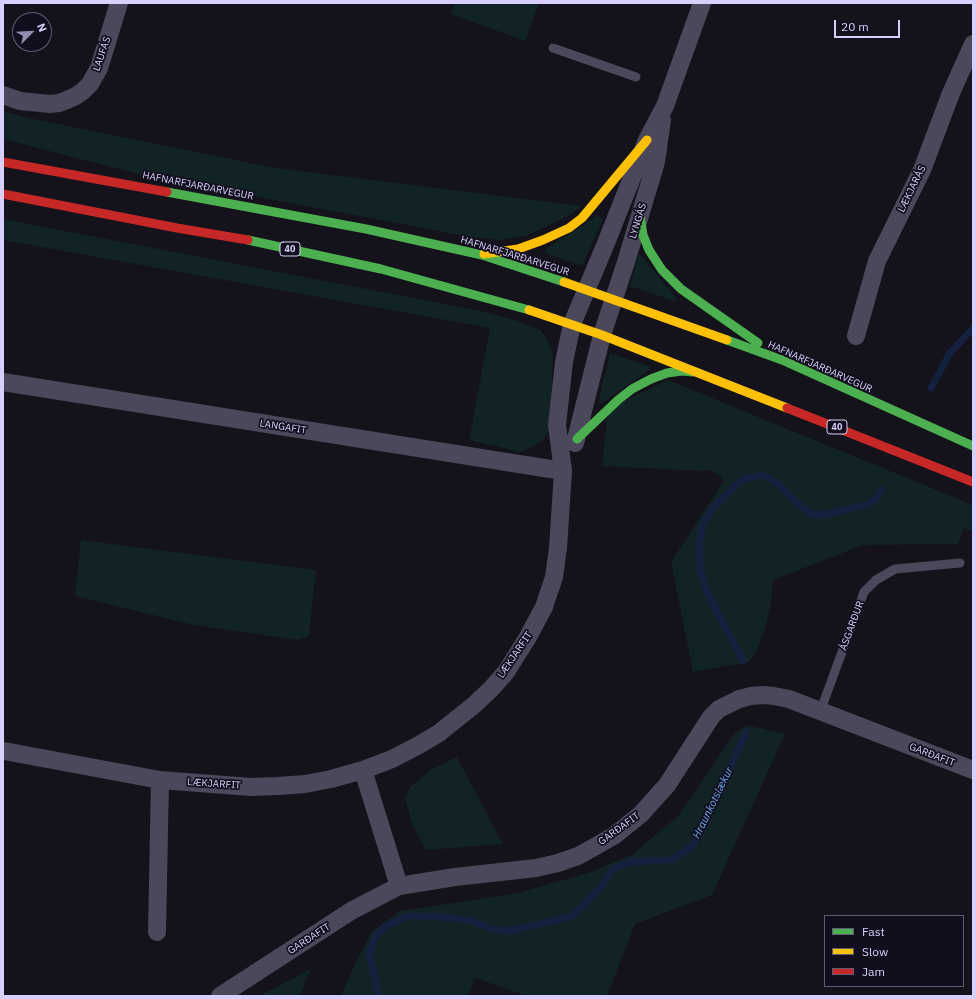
<!DOCTYPE html>
<html>
<head>
<meta charset="utf-8">
<style>
	body { margin:0 }
	#map { position:relative; width:976px; height:999px; overflow:hidden; background:#14121a; font-family:"IBM Plex Sans",sans-serif }
	canvas { display:block }
	.frame { position:absolute; inset:0; border:4px solid #d8d0fa; pointer-events:none }
	.legend { position:absolute; left:824px; top:915px; width:140px; height:72px; box-sizing:border-box; background:#120e1e; border:1px solid #615c76; margin:0; padding:5px 7px; list-style:none; font-size:12px; color:#d8d0fa }
	.legend li { display:flex; align-items:center; gap:8px; height:20px }
	.legend b { width:20px; border:1px solid #615c76 }
	.north { position:absolute; left:12px; top:12px; width:40px; height:40px; box-sizing:border-box; background:#120e1e; border:1px solid #615c76; border-radius:50%; rotate:66deg; font-size:11px; font-weight:700; line-height:16px; text-align:center; color:#d8d0fa }
	.north::after { content:''; display:block; margin:auto; width:14px; height:18px; background:#938eac; clip-path:polygon(50% 0,100% 100%,50% 72%,0 100%) }
	.scale { position:absolute; left:834px; top:20px; width:66px; height:18px; box-sizing:border-box; border:2px solid #d8d0fa; border-top:0; padding-left:5px; font-size:12px; line-height:14px; white-space:nowrap; color:#d8d0fa; -webkit-text-stroke:3px #120e1e; paint-order:stroke }
</style>
</head>
<body>
<div id="map">
<canvas width="976" height="999"></canvas>
<div class="frame"></div>
<ul class="legend">
<li><b style="height:5px;background:#4caf50"></b>Fast</li>
<li><b style="height:5px;background:#ffc107"></b>Slow</li>
<li><b style="height:5px;background:#c62828"></b>Jam</li>
</ul>
<div class="north">N</div>
<div class="scale">20 m</div>
</div>
<script>
const g = document.querySelector('canvas').getContext('2d');
g.lineJoin = 'round';
function paint(path, color) { g.fillStyle = color; g.fill(path, 'evenodd'); }
const shape = rows => new Path2D(rows.map(r => 'M' + r).join(''));
function strokePath(path, color, width, dash) { g.strokeStyle = color; g.lineWidth = width; g.lineCap = dash ? 'butt' : 'round'; g.setLineDash(dash || []); g.stroke(path); }
function write(font, color, halo, rows, align = 'center') {
  g.font = font + ' "IBM Plex Sans",sans-serif'; g.lineWidth = 3.5; g.setLineDash([]); g.textBaseline = 'middle'; g.strokeStyle = halo; g.fillStyle = color; for (const [text, x, y, turn = 0] of rows) {
    g.save(); g.translate(x, y); g.rotate((+turn || 0) * Math.PI / 180); g.textAlign = isNaN(turn) ? turn : align; if (halo) g.strokeText(text, 0, 0); g.fillText(text, 0, 0); g.restore();
  }
}
const green = shape([
	[455,3,539,3,525,41,451,14],
	[3,111,29,118,275,168,581,206,572,214,526,236,500,240,470,237,142,175,3,139],
	[597,216,603,219,582,266,544,253,546,249],
	[3,219,476,310,518,321,541,330,548,341,553,354,551,411,549,429,543,440,533,447,520,452,469,440,490,328,3,240],
	[639,253,676,298,677,302,630,286],
	[610,353,650,367,649,370,601,404,598,403],
	[668,380,973,505,973,531,964,528,958,544,863,545,773,580,771,602,765,629,757,650,749,662,693,672,671,562,724,481,718,474,710,470,701,471,602,466,608,409],
	[81,540,316,570,309,636,298,640,194,625,75,596],
	[746,725,785,734,712,895,635,924,607,996,527,996,475,978,468,996,341,996,354,966,372,931,400,911,518,893,591,872,633,854,679,815,734,734],
	[457,757,503,844,426,850,413,826,405,798,411,786,432,769],
	[311,969,300,996,259,996]
]);
const stream = shape([
	[931,388,950,353,973,328],
	[743,661,707,592,700,569,699,546,702,526,712,509,740,481,748,478,764,475,777,483,800,506,812,514,824,515,869,504,876,498,881,490],
	[379,996,369,954,374,939,383,929,390,924,409,916,441,917,471,921,491,929,508,931,535,925,570,917,583,906,602,886,613,869,630,862,671,860,691,847,702,830,746,732]
]);
const lane = shape([
	[553,48,636,77],
	[820,712,864,592,876,580,895,569,960,563]
]);
const street = shape([
	[3,95,20,101,50,104,59,103,67,100,76,96,83,91,90,84,99,68,119,3],
	[856,336,877,261,922,170,951,93,973,44],
	[3,382,563,471],
	[575,443,602,335,626,262,656,162,662,120],
	[4,751,160,780,251,787,278,786,305,784,331,779,363,770,392,759,419,745,439,733,474,705,491,689,506,672,528,637,544,607,554,577,558,548,563,471,557,425,564,362,572,324,604,248,647,140,665,106,702,3],
	[363,770,399,886],
	[157,932,160,780],
	[220,996,351,911,399,886,455,877,536,868,558,863,578,856,596,846,615,835,641,814,667,785,711,717,719,709,739,699,751,696,763,695,774,696,789,699,973,770]
]);
const fast = shape([
	[167,192,366,229,482,255,564,282],
	[640,216,643,235,649,250,662,270,681,289,758,343],
	[248,240,381,269,529,310],
	[727,340,782,360,973,446],
	[577,439,618,400,632,389,651,379,667,373,682,371,693,372]
]);
const slow = shape([
	[484,254,518,249,543,240,569,228,582,218,647,140],
	[564,282,727,340],
	[529,310,602,335,787,408]
]);
const jam = shape([
	[3,162,167,192],
	[3,194,177,228,248,240],
	[787,408,973,482]
]);
const shields = [
	[290,249,20],
	[837,427,20]
];
const shieldNames = [
	["40",290,249],
	["40",837,427]
];
const streetNames = [
	["LAUFÁS",102,54,-71],
	["HAFNARFJARÐARVEGUR",198,186,11],
	["LÆKJARÁS",912,189,-64],
	["LYNGÁS",638,221,-73],
	["HAFNARFJARÐARVEGUR",515,256,17],
	["HAFNARFJARÐARVEGUR",820,367,24],
	["LANGAFIT",283,427,9],
	["ÁSGARÐUR",852,626,-70],
	["LÆKJARFIT",515,655,-56],
	["GARÐAFIT",932,755,21],
	["LÆKJARFIT",214,784,4],
	["GARÐAFIT",619,829,-36],
	["GARÐAFIT",309,939,-33]
];
const waterNames = [
	["Hraunkotslækur",713,803,-64]
];
paint(green, '#122325');
strokePath(stream, '#14213e', 7);
strokePath(lane, '#4a485a', 9);
strokePath(street, '#4a485a', 18);
strokePath(fast, '#4caf50', 9);
strokePath(slow, '#ffc107', 9);
strokePath(jam, '#c62828', 9);
for (const [x, y, w] of shields) { const box = new Path2D(); box.roundRect(x - w / 2, y - 7, w, 14, 3); g.fillStyle = '#120e1e'; g.fill(box); strokePath(box, '#d8d0fa', 1); }
write('bold 9px', '#d8d0fa', null, shieldNames);
write('10px', '#d8d0fa', '#120e1e', streetNames);
write('italic 11px', '#6aa8ef', '#120e1e', waterNames);
</script>
</body>
</html>
